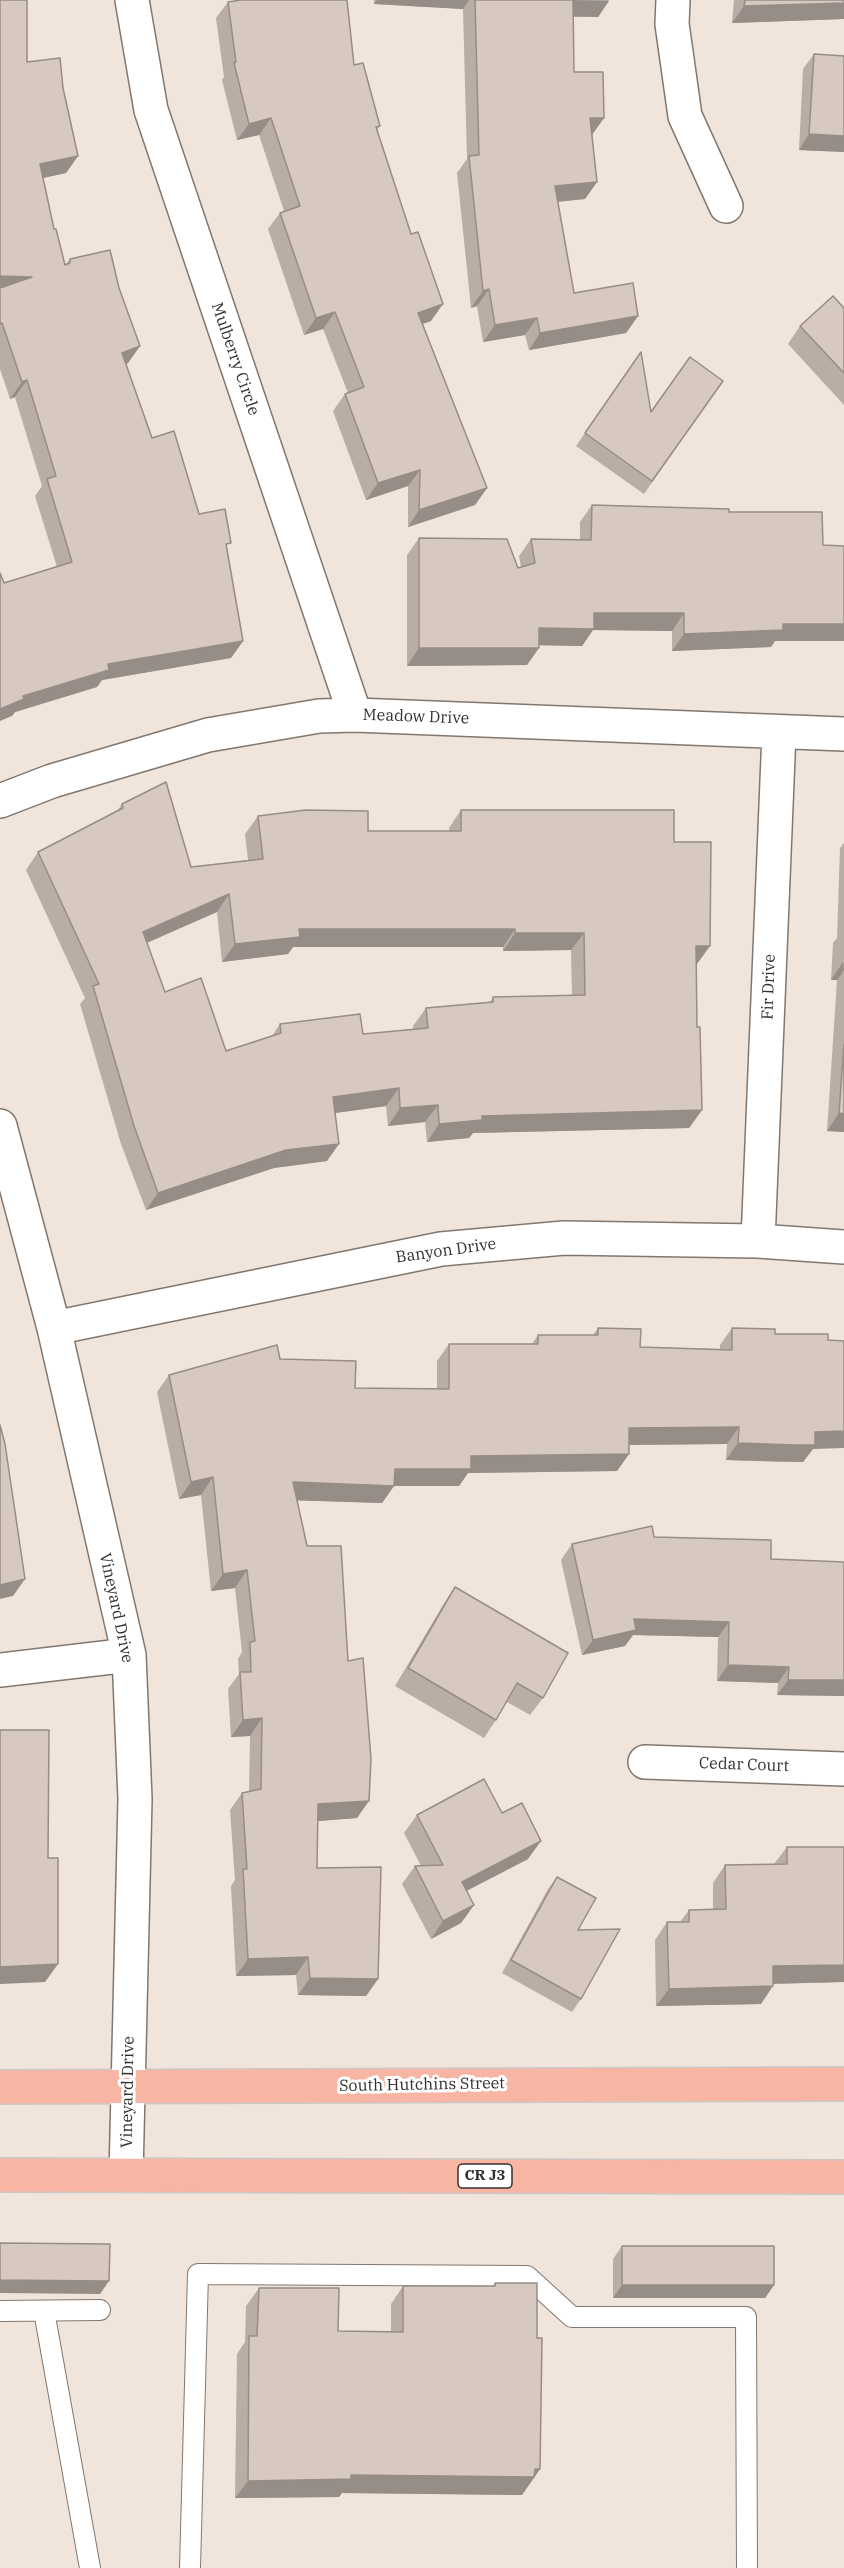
<!DOCTYPE html>
<html>
<head>
<meta charset="utf-8">
<style>
	body { margin:0 }
	canvas { display:block; background:#f1e4da }
</style>
</head>
<body>
<canvas width="844" height="2568"></canvas>
<script>
const g = document.querySelector('canvas').getContext('2d');
g.lineJoin = 'round';
const shape = rows => new Path2D(rows.map(r => 'M' + r).join(''));
function strokePath(path, color, width, dash) { g.strokeStyle = color; g.lineWidth = width; g.lineCap = dash ? 'butt' : 'round'; g.setLineDash(dash || []); g.stroke(path); }
function paint(path, color) { g.fillStyle = color; g.fill(path, 'evenodd'); }
function write(font, color, halo, rows, align = 'center') {
  g.font = font + ' "IBM Plex Serif",serif'; g.lineWidth = 6; g.setLineDash([]); g.textBaseline = 'middle'; g.strokeStyle = halo; g.fillStyle = color; for (const [text, x, y, turn = 0] of rows) {
    g.save(); g.translate(x, y); g.rotate((+turn || 0) * Math.PI / 180); g.textAlign = isNaN(turn) ? turn : align; if (halo) g.strokeText(text, 0, 0); g.fillText(text, 0, 0); g.restore();
  }
}
const lane = shape([
	[0,2311,100,2310],
	[44,2311,90,2568],
	[190,2568,198,2274,527,2276,572,2317,746,2317,747,2568]
]);
const street = shape([
	[132,0,151,110,355,715],
	[673,0,672,24,685,116,726,206],
	[0,801,52,781,208,735,319,716,355,715,844,734],
	[0,1126,54,1328,129,1655,135,1799,126,2175],
	[758,1241,779,733],
	[54,1328,441,1249,564,1238,758,1241,844,1247],
	[0,1670,129,1655],
	[645,1762,844,1769]
]);
const primary = shape([
	[0,2087,844,2084],
	[0,2175,844,2177]
]);
const wall = shape([
	[0,0,27,62,63,88,78,156,66,173,43,178,54,229,65,265,70,259,119,288,140,346,128,363,126,364,152,438,199,514,227,549,243,641,231,658,102,680,97,687,15,712,12,716,4,583,57,567,35,496,42,486,15,397,10,399,0,369],
	[234,0,347,0,354,65,380,126,377,130,431,321,423,324,487,488,475,505,408,527,408,486,366,500,333,411,345,394,348,393,323,329,304,335,268,229,280,213,284,211,259,135,237,140,222,80,224,77,216,18,228,2,234,1],
	[374,0,609,0,598,17,573,17,574,72,604,118,592,134,597,182,585,199,558,202,574,293,638,316,626,333,529,350,525,335,483,342,477,306,471,308,457,173,467,159,463,9,374,4],
	[734,0,844,0,844,19,732,23],
	[814,54,844,152,799,150,803,69],
	[844,308,844,405,788,344,800,326],
	[641,352,651,412,723,381,644,494,576,446],
	[592,505,729,512,775,641,771,647,672,651,672,631,593,630,582,646,539,645,527,665,407,666,407,555,419,538,518,568,521,567,519,556,531,539,580,540,580,522],
	[122,804,191,867,248,860,245,834,258,816,368,831,449,831,449,828,461,810,674,842,697,964,697,1027,702,1110,689,1128,473,1133,469,1138,427,1142,425,1122,388,1126,386,1106,335,1113,327,1161,274,1168,146,1210,121,1144,80,1004,85,998,26,870,38,852,117,811],
	[217,912,222,962,288,954,293,947,503,947,503,951,571,950,572,996,493,997,490,1002,426,1008,413,1026,413,1029,363,1034,280,1024,272,1036,226,1051,165,992,147,943],
	[844,843,844,1132,827,1131,837,980,831,980,833,943,837,938,840,848],
	[598,1328,640,1347,720,1349,720,1345,732,1328,775,1334,813,1449,803,1462,783,1462,726,1460,727,1444,629,1445,629,1454,617,1471,468,1473,459,1486,394,1486,382,1503,297,1500,357,1818,318,1821,317,1868,378,1979,366,1996,298,1995,296,1975,236,1976,231,1886,235,1880,230,1810,242,1793,249,1791,250,1736,231,1737,228,1689,239,1674,238,1659,242,1652,235,1588,211,1591,201,1495,179,1499,157,1392,169,1375,280,1359,355,1388,437,1389,437,1361,449,1344,532,1344,538,1335,593,1335],
	[654,1537,771,1559,844,1696,777,1695,778,1683,717,1681,718,1637,633,1635,625,1646,582,1655,561,1560,572,1544],
	[455,1587,543,1698,530,1715,507,1702,496,1720,484,1738,395,1686,443,1605],
	[502,1813,528,1859,466,1891,474,1905,461,1923,431,1939,402,1884,415,1866,421,1866,404,1833,417,1815],
	[787,1847,844,1982,773,1984,761,2004,656,2006,655,1940,667,1922,680,1922,689,1910,713,1910,713,1883,725,1865,774,1864],
	[557,1877,578,1930,581,1999,572,2012,502,1973,548,1889],
	[622,2246,774,2285,765,2298,613,2298,613,2259],
	[495,2283,537,2338,540,2469,522,2495,342,2493,339,2497,235,2498,237,2354,245,2342,246,2306,259,2288,338,2331,391,2332,391,2304,403,2286,493,2286]
]);
const shadedWall = shape([
	[377,0,469,0,463,9,374,4],
	[572,0,609,1,598,17,561,16],
	[844,3,844,19,732,23,744,6],
	[271,118,259,135,237,140,249,124],
	[590,118,604,118,592,135],
	[809,134,844,136,844,152,799,150],
	[78,156,66,173,29,181,40,164],
	[597,182,585,199,543,203,555,186],
	[0,276,32,277,0,293],
	[489,289,477,306,471,308,483,291],
	[443,304,431,321,407,329,418,313],
	[335,312,323,329,304,335,316,318],
	[638,316,626,333,529,350,540,333],
	[537,318,525,335,483,342,495,325],
	[140,346,128,363,111,369,122,353],
	[27,380,15,397,10,399,22,382],
	[420,470,408,486,366,500,378,483],
	[487,488,475,505,408,527,419,510],
	[594,613,684,613,672,631,593,630,582,646,527,645,539,628],
	[783,624,844,624,844,641,775,641,771,647,672,651,684,634],
	[243,641,231,658,102,680,97,687,15,712,12,716,0,721,0,709,23,696,108,664],
	[419,648,539,648,527,665,407,666],
	[229,894,217,912,130,950,143,932],
	[299,929,515,929,503,947,293,947,288,954,222,962,235,944],
	[515,933,584,933,571,950,503,951],
	[696,946,710,946,697,964,684,964],
	[843,962,844,970,837,980,831,980],
	[399,1088,386,1106,321,1115,333,1097],
	[438,1105,425,1122,388,1126,400,1108],
	[702,1110,689,1128,473,1133,469,1138,427,1142,439,1124,482,1116],
	[839,1113,844,1114,844,1132,827,1131],
	[339,1144,327,1161,274,1168,146,1210,158,1193,286,1150],
	[739,1427,727,1444,617,1445,629,1428],
	[844,1431,844,1448,813,1449,803,1462,726,1460,738,1443,815,1432],
	[629,1454,617,1471,468,1473,459,1486,394,1486,382,1503,281,1500,293,1482,395,1469,471,1456],
	[213,1477,201,1495,179,1499,191,1482],
	[247,1570,235,1588,211,1591,223,1574],
	[25,1579,13,1596,0,1599,0,1585],
	[634,1619,729,1622,718,1637,633,1635,625,1646,582,1655,593,1640],
	[728,1665,789,1667,778,1683,717,1681],
	[788,1680,844,1680,844,1696,777,1695],
	[262,1718,250,1736,231,1737,243,1720],
	[369,1801,357,1818,306,1822,318,1804],
	[541,1841,528,1859,449,1900,462,1882],
	[474,1905,461,1923,431,1939,443,1921],
	[308,1957,296,1975,236,1976,248,1959],
	[58,1964,45,1982,0,1984,0,1967],
	[844,1965,844,1982,760,1984,773,1966],
	[310,1978,378,1979,366,1996,298,1995],
	[773,1986,761,2004,656,2006,669,1989],
	[0,2280,109,2281,100,2294,0,2293],
	[622,2285,774,2285,765,2298,613,2298],
	[540,2469,522,2495,342,2493,339,2497,235,2498,248,2481,351,2475]
]);
const building = shape([
	[0,0,27,0,27,62,60,58,63,88,78,156,40,164,54,229,56,229,65,265,70,263,70,259,110,250,119,288,140,346,122,353,152,438,174,431,199,514,225,509,231,543,226,544,243,641,108,664,109,670,23,696,24,699,0,709,0,573,4,583,72,562,47,479,56,476,27,380,22,382,2,323,0,324,0,288,32,277,0,276,0,0],
	[241,0,347,0,354,65,363,63,380,126,376,127,411,234,418,232,443,304,418,313,487,488,419,510,420,470,378,483,345,394,364,387,335,312,316,318,280,213,300,206,271,118,249,124,234,63,236,62,228,2,241,0],
	[475,0,573,0,574,72,603,72,604,118,590,118,597,182,555,186,574,293,633,283,638,316,540,333,537,318,495,325,489,289,483,291,469,156,479,155,475,0],
	[745,0,844,0,844,3,744,6,745,0],
	[814,54,844,56,844,136,809,134,814,54],
	[833,296,844,308,844,373,800,326,833,296],
	[641,352,651,412,690,357,723,381,652,481,585,433,641,352],
	[592,505,729,509,729,512,822,512,823,545,844,546,844,624,783,624,783,630,684,634,684,613,594,613,594,629,539,628,539,648,419,648,419,538,507,539,518,568,535,563,531,539,591,540,592,505],
	[166,782,191,867,263,859,258,816,306,810,368,811,368,831,461,831,461,810,674,810,674,842,711,842,710,946,696,946,697,1027,700,1027,702,1110,482,1116,482,1120,439,1124,438,1105,400,1108,399,1088,333,1097,339,1144,286,1150,158,1193,134,1126,93,986,99,984,38,852,123,808,122,804,166,782],
	[229,894,235,944,300,937,299,929,515,929,515,933,584,933,585,995,493,997,493,1002,426,1008,428,1028,363,1034,360,1014,280,1024,281,1033,226,1051,201,978,165,992,143,932,229,894],
	[844,1045,844,1114,839,1113,844,1045],
	[598,1328,641,1329,640,1347,732,1350,732,1328,775,1329,775,1334,828,1334,828,1340,844,1341,844,1431,815,1432,815,1445,795,1445,738,1443,739,1427,629,1428,629,1454,471,1456,471,1469,395,1469,394,1486,293,1482,307,1546,341,1546,348,1661,363,1658,371,1759,369,1801,318,1804,317,1868,381,1867,378,1979,310,1978,308,1957,248,1959,243,1869,247,1869,242,1793,261,1789,262,1718,243,1720,240,1672,251,1672,250,1642,255,1641,247,1570,223,1574,213,1477,191,1482,169,1375,277,1345,280,1359,356,1361,355,1388,449,1389,449,1344,538,1344,538,1335,598,1335,598,1328],
	[0,1425,5,1444,25,1579,0,1585,0,1425],
	[652,1526,654,1537,771,1540,771,1559,844,1562,844,1680,788,1680,789,1667,728,1665,729,1622,634,1619,636,1630,593,1640,572,1544,652,1526],
	[455,1587,568,1653,543,1698,517,1683,496,1720,408,1668,455,1587],
	[0,1730,49,1730,48,1858,58,1858,58,1964,0,1967,0,1730],
	[484,1779,502,1813,522,1803,541,1841,462,1882,474,1905,443,1921,415,1866,443,1865,417,1815,484,1779],
	[787,1847,844,1847,844,1965,773,1966,773,1986,669,1989,667,1922,689,1922,689,1910,726,1909,725,1865,787,1864,787,1847],
	[557,1877,596,1898,578,1930,620,1929,581,1999,511,1960,557,1877],
	[0,2243,110,2244,109,2281,0,2280,0,2243],
	[622,2246,774,2246,774,2285,622,2285,622,2246],
	[495,2283,537,2283,537,2338,542,2338,540,2469,535,2469,534,2477,351,2475,351,2479,248,2481,249,2336,257,2336,259,2288,339,2288,338,2331,403,2332,403,2286,495,2286,495,2283]
]);
const shields = [
	[485,2176,54]
];
const shieldNames = [
	["CR J3",485,2176]
];
const streetNames = [
	["Mulberry Circle",235,359,71],
	["Meadow Drive",416,717,2],
	["Fir Drive",769,987,-88],
	["Banyon Drive",446,1251,-8],
	["Vineyard Drive",116,1608,78],
	["Cedar Court",744,1765,2],
	["South Hutchins Street",422,2085,-1],
	["Vineyard Drive",128,2092,-89]
];
strokePath(lane, '#82776e', 22);
strokePath(street, '#82776e', 36);
strokePath(primary, '#cac9c8', 36);
strokePath(lane, '#fff', 20);
strokePath(street, '#fff', 33);
strokePath(primary, '#f8b5a3', 33);
paint(wall, '#b9ada5');
paint(shadedWall, '#968d86');
paint(building, '#d7c9c0');
strokePath(building, '#968d86', 1.5);
for (const [x, y, w] of shields) { const box = new Path2D(); box.roundRect(x - w / 2, y - 12, w, 24, 4.5); g.fillStyle = '#fff'; g.fill(box); strokePath(box, '#35302c', 1.5); }
write('bold 15px', '#35302c', null, shieldNames);
write('16px', '#35302c', '#fff', streetNames);
</script>
</body>
</html>
